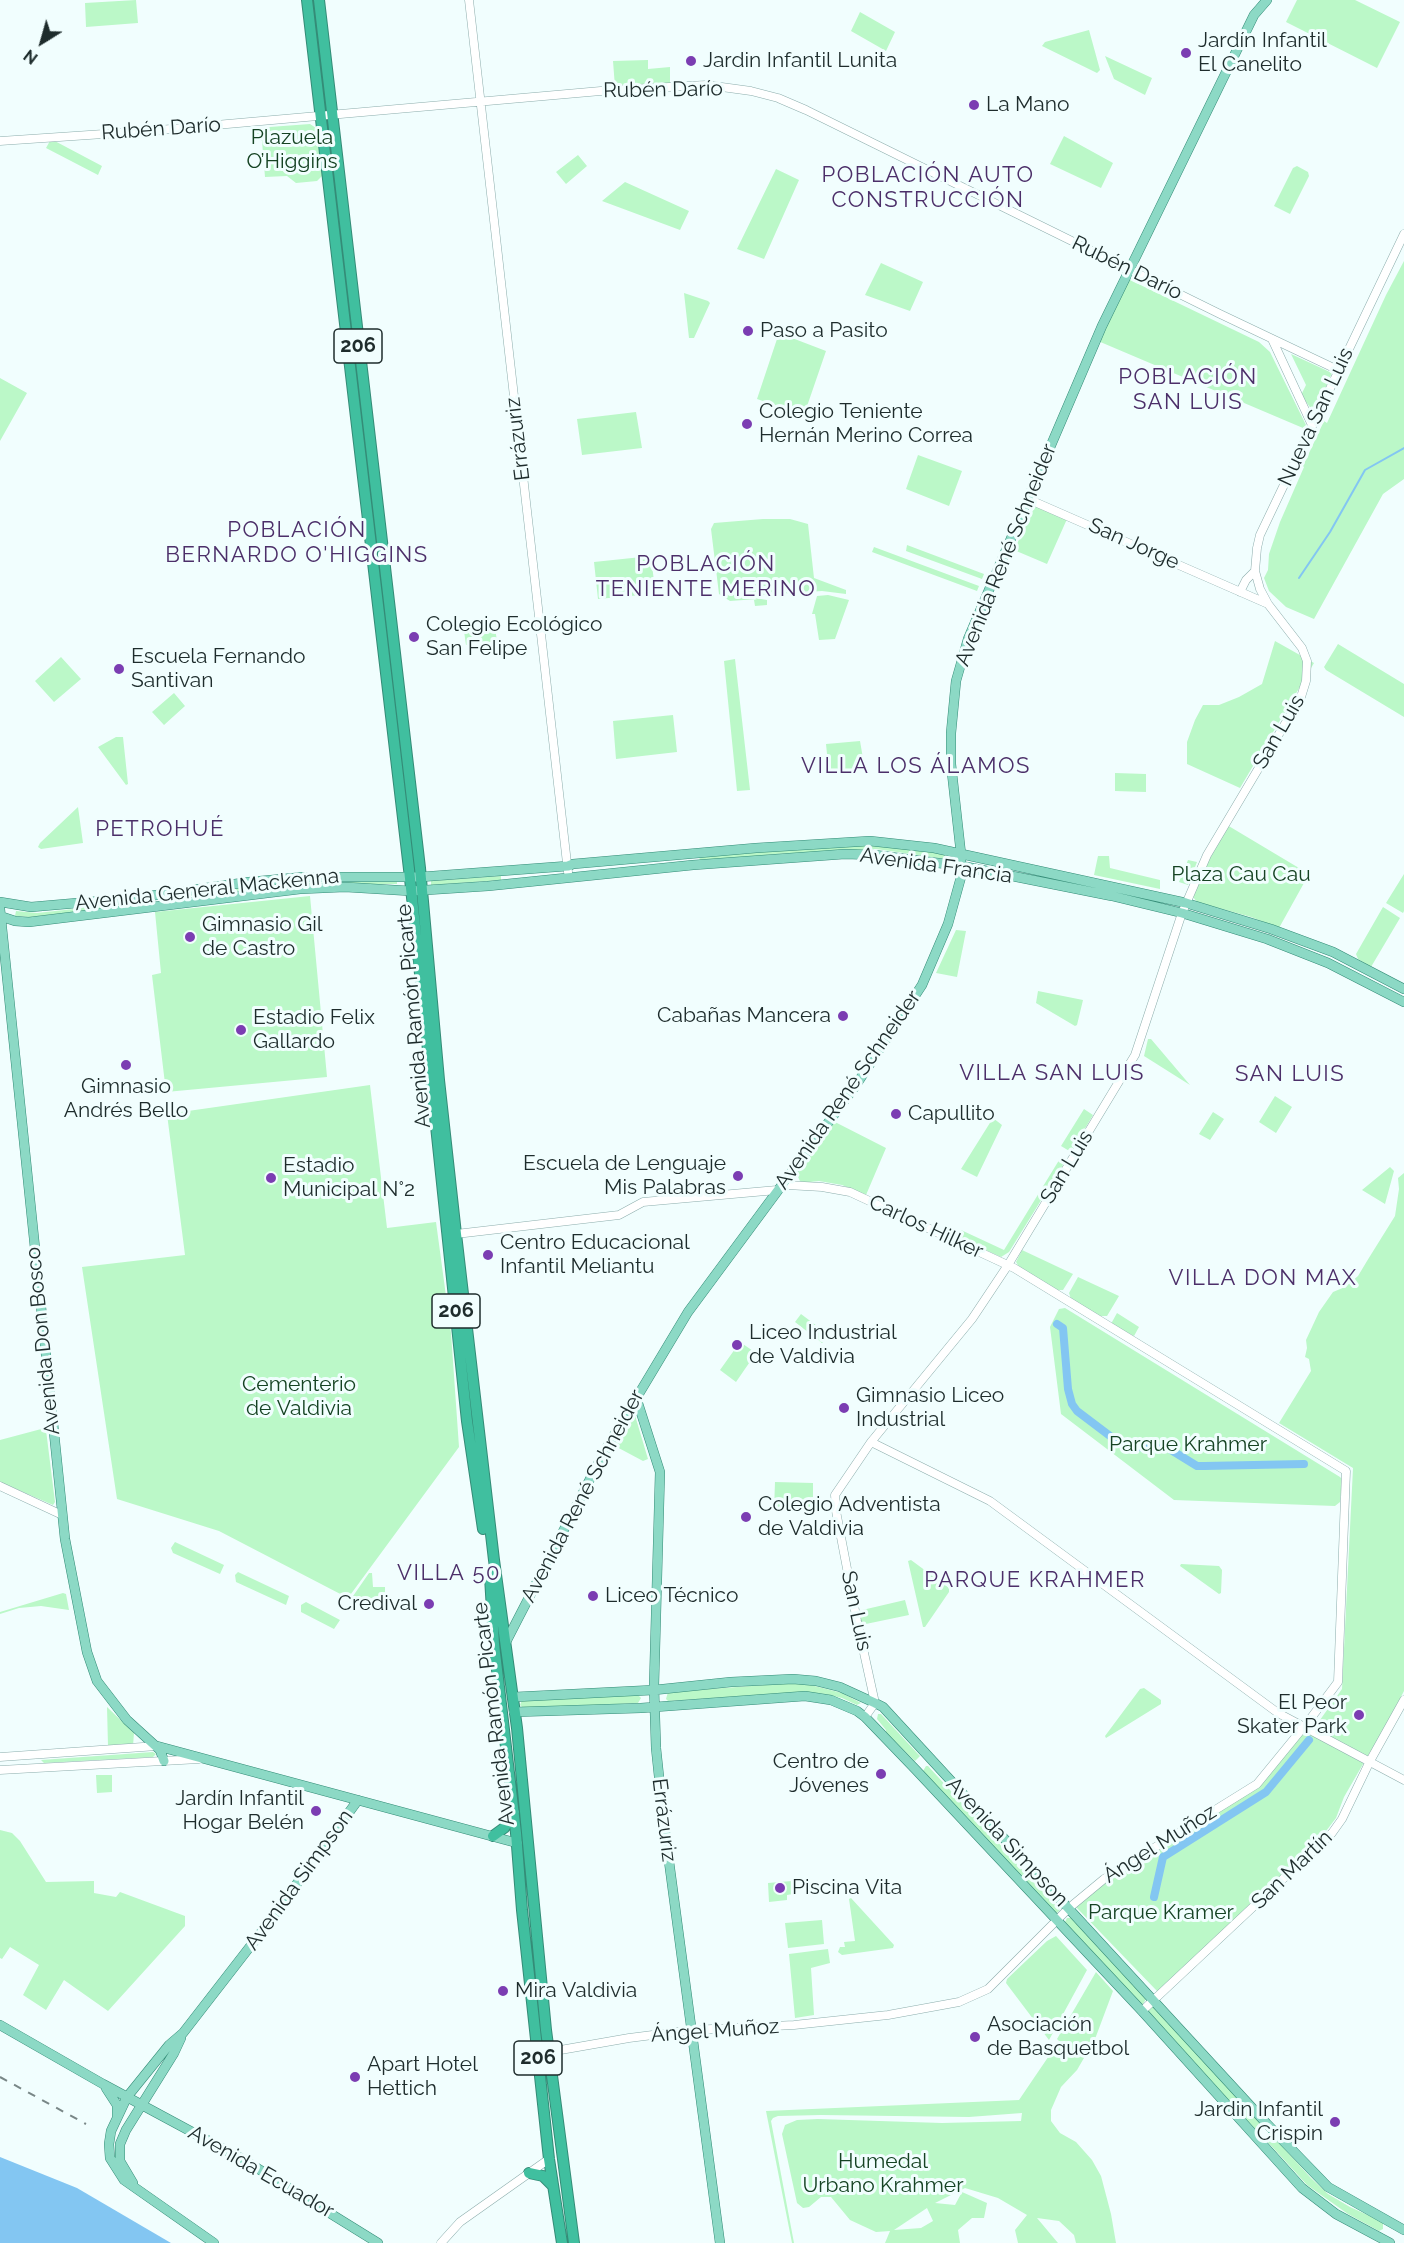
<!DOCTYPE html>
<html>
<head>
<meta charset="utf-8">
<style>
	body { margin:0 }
	#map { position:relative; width:1404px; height:2243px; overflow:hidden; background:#f1fefe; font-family:Raleway,sans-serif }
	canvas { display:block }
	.north { position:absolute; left:12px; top:12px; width:60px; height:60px; -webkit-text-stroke:4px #f1fefe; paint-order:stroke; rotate:217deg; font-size:16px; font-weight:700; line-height:24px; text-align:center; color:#1e2c2c }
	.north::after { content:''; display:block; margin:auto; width:21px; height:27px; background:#1e2c2c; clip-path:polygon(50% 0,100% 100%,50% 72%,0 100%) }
</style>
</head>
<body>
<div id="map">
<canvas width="1404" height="2243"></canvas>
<div class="north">N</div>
</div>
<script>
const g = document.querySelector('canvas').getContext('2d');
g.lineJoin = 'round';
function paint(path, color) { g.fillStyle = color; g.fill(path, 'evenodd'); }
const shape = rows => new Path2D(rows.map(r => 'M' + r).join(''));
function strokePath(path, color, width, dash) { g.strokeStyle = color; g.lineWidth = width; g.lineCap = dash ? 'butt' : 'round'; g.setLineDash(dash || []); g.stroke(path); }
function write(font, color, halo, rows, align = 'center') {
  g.font = font + ' Raleway,sans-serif'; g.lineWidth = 6; g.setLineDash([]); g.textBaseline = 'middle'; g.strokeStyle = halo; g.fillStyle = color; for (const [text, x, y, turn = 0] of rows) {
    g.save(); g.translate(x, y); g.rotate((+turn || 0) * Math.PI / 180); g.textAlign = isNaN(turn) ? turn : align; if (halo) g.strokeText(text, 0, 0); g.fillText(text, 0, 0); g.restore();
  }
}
const green = shape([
	[136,0,138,23,86,27,85,3],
	[1297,0,1355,0,1400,22,1377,68,1286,22],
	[860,12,895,32,886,51,851,31],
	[1089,30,1100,70,1097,73,1042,46,1045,42],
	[1105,56,1152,78,1145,95,1114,79],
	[648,60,648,69,670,67,670,83,615,87,613,61],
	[310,124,316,128,322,176,317,181,296,183,287,176,265,177,262,141,257,141,256,128],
	[1064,136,1113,163,1101,188,1050,164],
	[51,139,102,166,98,175,46,148],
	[578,155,587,166,566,184,556,172],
	[1297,166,1308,172,1309,176,1290,214,1274,206,1293,168],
	[776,169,799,180,764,259,737,249],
	[625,182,689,211,680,230,602,201],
	[1404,261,1404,479,1383,494,1314,619,1286,607,1269,591,1264,578,1268,570,1269,554,1280,522,1304,467,1303,466,1324,421,1327,423,1386,295],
	[881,263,923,282,910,311,865,295],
	[1128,279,1259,342,1270,352,1306,425,1303,428,1098,341],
	[684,293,708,301,710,303,694,338,689,338],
	[779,333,826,351,804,415,757,399],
	[1291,354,1332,373,1315,411,1312,410,1301,395,1306,385],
	[0,378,27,393,0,441],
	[636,412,642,448,582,455,577,419],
	[918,455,962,471,949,506,906,489],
	[1035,506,1067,519,1047,564,1014,550],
	[763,519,790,519,808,524,814,578,846,590,846,594,822,591,761,595,761,599,767,600,767,605,755,606,754,600,757,599,730,601,719,594,711,529,714,523],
	[907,545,984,574,982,579,906,551],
	[874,547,979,586,977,591,872,552],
	[651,556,655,590,652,594,598,599,594,562],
	[828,595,849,600,835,639,819,640,815,614,812,614,817,596],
	[495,628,497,641,466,645,464,631],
	[1275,641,1314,663,1240,788,1187,764,1187,742,1195,720,1203,705,1219,705,1239,697,1262,684],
	[1338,644,1404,684,1404,717,1326,670,1324,667],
	[61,657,81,679,54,702,35,681],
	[735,659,750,790,737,791,724,661],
	[174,693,185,706,164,725,152,712],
	[673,715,677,752,616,759,613,721],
	[116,737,123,737,128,784,126,785,98,747],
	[860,741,865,770,829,774,826,744],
	[1115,773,1146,774,1146,792,1115,791],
	[78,807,83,843,41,849,38,847,40,843],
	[1227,825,1309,874,1279,928,1251,917,1197,902,1193,897,1208,857],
	[878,844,942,853,945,855,946,859,876,849,776,854,702,862,699,859,701,857,786,849],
	[1098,856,1109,856,1110,868,1160,880,1160,889,1094,875],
	[1188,860,1197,862,1188,885,1179,882],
	[1404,874,1404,911,1403,913,1386,903],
	[501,876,501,880,431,885,431,881],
	[302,880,397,880,397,884,310,884,144,901,144,898],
	[310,896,327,1077,166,1092,152,975,161,973,155,912],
	[128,903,129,906,30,917,15,916,16,911,37,913],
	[1383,907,1400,918,1371,967,1358,959,1356,954],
	[956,930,966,931,957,977,936,973],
	[1038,991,1083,1000,1077,1025,1075,1026,1036,1003],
	[1148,1039,1151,1039,1190,1085,1144,1056],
	[370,1085,387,1228,436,1222,451,1333,459,1447,348,1598,219,1531,117,1499,82,1267,185,1255,167,1114],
	[1275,1096,1292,1107,1276,1133,1259,1122],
	[1084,1109,1093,1115,1071,1152,1061,1146],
	[1213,1112,1224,1119,1210,1140,1199,1134],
	[993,1118,1002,1125,977,1177,961,1169],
	[835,1122,886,1148,866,1195,842,1185,819,1181,801,1183,796,1173],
	[1061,1157,1066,1160,1009,1252,1001,1257,959,1238,961,1230,1004,1250],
	[1390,1167,1394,1171,1385,1204,1362,1190],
	[1404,1173,1404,1691,1372,1753,1370,1752,1344,1797,1336,1818,1320,1839,1316,1839,1290,1865,1290,1868,1160,1991,1157,1991,1075,1906,1111,1877,1260,1785,1302,1735,1310,1734,1342,1689,1353,1468,1279,1423,1311,1371,1309,1359,1305,1357,1307,1348,1306,1340,1319,1312,1333,1292,1345,1287,1358,1276,1367,1261,1395,1216,1399,1189,1398,1178],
	[1022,1250,1073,1274,1063,1290,1056,1290,1019,1267,1016,1262],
	[1078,1277,1119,1296,1107,1316,1100,1316,1071,1299,1069,1293],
	[1065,1308,1340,1477,1342,1479,1340,1502,1335,1506,1174,1500,1061,1414,1050,1327,1059,1309],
	[1117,1313,1139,1327,1134,1336,1112,1325,1112,1322],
	[801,1314,829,1335,822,1343,795,1322],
	[740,1342,756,1353,736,1382,720,1370],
	[631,1412,634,1412,648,1459,643,1461,613,1445],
	[45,1428,46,1430,55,1502,53,1505,0,1482,0,1440],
	[775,1482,813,1483,813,1512,774,1511],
	[175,1542,224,1565,220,1574,173,1553,171,1548],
	[911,1560,949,1588,949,1592,925,1627,923,1627,908,1561],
	[1181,1564,1219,1566,1222,1570,1221,1593,1219,1594,1180,1566],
	[238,1572,289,1596,286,1605,236,1582,235,1575],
	[369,1573,372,1573,373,1587,385,1587,385,1598,351,1599],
	[63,1593,66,1594,69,1610,41,1606,19,1608,0,1614,0,1612],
	[905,1600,909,1615,861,1625,858,1611],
	[306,1602,340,1620,334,1629,301,1612,301,1605],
	[793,1683,807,1684,842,1693,861,1703,857,1705,842,1698,825,1694,802,1692,668,1701,666,1699,668,1692],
	[1144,1688,1161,1700,1161,1704,1106,1738,1105,1736,1140,1689],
	[637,1694,641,1698,638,1703,524,1709,520,1705,522,1700],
	[107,1707,134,1733,133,1746,108,1746],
	[878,1714,881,1714,918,1754,920,1756,915,1761,886,1733,886,1730,877,1719],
	[153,1752,156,1754,153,1757,44,1763,41,1760],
	[926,1766,928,1766,1060,1910,1057,1913,1053,1912,923,1771],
	[96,1775,112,1775,112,1792,97,1793],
	[0,1830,12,1833,20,1841,46,1882,94,1881,94,1893,116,1897,120,1892,185,1916,185,1926,108,2011,64,1980,46,2010,23,1995,39,1965,10,1947,2,1959,0,1958],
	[792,1881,793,1894,787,1895,787,1900,769,1902,768,1883],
	[851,1898,894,1945,893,1948,842,1955,838,1952,840,1947,845,1947,844,1942,855,1941,849,1899],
	[1067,1918,1071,1918,1146,1999,1143,2004,1140,2004,1067,1926,1065,1922],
	[822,1920,824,1944,788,1948,785,1923],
	[1056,1936,1087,1970,1049,2040,1006,1983,1007,1979,1047,1941],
	[828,1949,830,1963,811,1968,814,2015,795,2018,789,1954],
	[1096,1972,1113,1991,1095,2039,1077,2070,1061,2087,1051,2110,1051,2121,1060,2133,1076,2142,1092,2160,1101,2176,1111,2214,1116,2243,1076,2243,1074,2235,1059,2221,1037,2218,1058,2243,1018,2243,1015,2230,1027,2215,998,2198,965,2188,935,2203,955,2205,962,2192,987,2203,984,2218,972,2218,958,2230,960,2243,885,2243,890,2231,876,2232,850,2220,831,2197,821,2197,809,2207,803,2208,797,2203,782,2134,785,2125,797,2120,818,2119,942,2123,1021,2121,1022,2113,969,2117,821,2115,778,2116,773,2118,771,2121,794,2243,792,2243,766,2111,1019,2100,1059,2041,1057,2039],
	[927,2208,933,2221,921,2228,894,2230],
	[1153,2006,1260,2123,1259,2128,1255,2129,1147,2011],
	[1268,2133,1270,2133,1311,2178,1328,2194,1350,2207,1383,2222,1383,2229,1379,2231,1348,2214,1307,2185,1265,2139]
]);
const water = shape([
	[0,2157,77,2188,171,2243,0,2243]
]);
const stream = shape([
	[1299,578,1330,532,1365,470,1404,448]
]);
const canal = shape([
	[1057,1324,1063,1328,1068,1389,1072,1404,1077,1411,1118,1442,1148,1449,1165,1448],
	[1171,1450,1197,1466,1204,1466,1304,1464],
	[1154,1897,1163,1857,1266,1792,1309,1740]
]);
const minor = shape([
	[469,0,568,872],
	[0,141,148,131,612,90,707,85,751,91,778,98,806,110,1220,314,1338,370],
	[1272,339,1312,425],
	[1028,499,1268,604],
	[1240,592,1246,580,1255,571],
	[456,1234,619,1215,643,1202,777,1190,787,1185,822,1187,850,1192,1014,1268,1346,1471,1338,1682,1311,1718,1257,1784,1104,1879,1069,1908,988,1989,959,2002,888,2015,794,2025,692,2030,629,2038,549,2052],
	[871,1442,990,1501,1278,1713,1404,1780],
	[0,1486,60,1514],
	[865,1717,875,1703,857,1621,836,1511,835,1495,871,1442,972,1319,1008,1265,1135,1055,1182,913,1207,855,1301,697,1306,681,1307,661,1302,648,1268,604,1260,589,1255,571,1257,548,1260,535,1404,234],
	[0,1757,157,1746],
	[0,1770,199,1759],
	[1142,2011,1332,1833,1342,1819,1370,1761,1404,1700],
	[441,2243,460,2222,549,2159]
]);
const major = shape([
	[0,902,31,907,135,898,249,882,304,877,420,877,568,866,573,864,756,848,870,841,934,848,1186,903,1271,929,1333,952,1404,989],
	[0,909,65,1539,87,1652,97,1681,127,1720,160,1750,164,1761],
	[0,916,15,921,29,922,300,889,345,887,411,891,488,886,693,865,845,854,875,855,962,866,1112,896,1182,913,1267,939,1328,963,1404,1002],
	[636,1397,660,1472,654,1686,656,1748,664,1824,720,2243],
	[506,1642,604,1452,688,1312,856,1085,922,985,948,924,961,877,961,854,951,764,951,733,956,681,968,639,1102,326,1254,15,1267,0],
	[514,1697,654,1690,731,1682,793,1679,816,1681,840,1687,875,1703,883,1707,1267,2124,1328,2187,1404,2230],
	[514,1712,641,1708,805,1696,831,1700,857,1711,865,1717,916,1770,1142,2011,1302,2188,1336,2214,1390,2243],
	[157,1746,517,1843],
	[0,2025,103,2084,244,2160,378,2243],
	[106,2088,117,2105,117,2116],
	[133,2183,120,2161,120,2144,126,2130,174,2053,181,2038],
	[214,2243,124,2180,110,2158,109,2144,111,2131,127,2097,169,2045,183,2033,266,1926,358,1800]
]);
const highway = shape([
	[307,0,409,869,467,1421,483,1529],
	[319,0,420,868,439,1080,456,1234,494,1560,517,1728,546,2030,574,2243],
	[490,1577,494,1644,516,1833,522,1910,549,2159,562,2243],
	[493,1836,504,1828,514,1812],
	[529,2173,543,2176,553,2186]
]);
const rail = shape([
	[0,2077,86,2124]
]);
const markers = [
	[1186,53,6,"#7b3db2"],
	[691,61,6,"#7b3db2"],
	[974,105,6,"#7b3db2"],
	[748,331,6,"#7b3db2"],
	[747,424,6,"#7b3db2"],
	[414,637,6,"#7b3db2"],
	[119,669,6,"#7b3db2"],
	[190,937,6,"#7b3db2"],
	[843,1016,6,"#7b3db2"],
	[241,1030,6,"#7b3db2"],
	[126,1065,6,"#7b3db2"],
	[896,1114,6,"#7b3db2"],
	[738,1176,6,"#7b3db2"],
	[271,1178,6,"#7b3db2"],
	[488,1255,6,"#7b3db2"],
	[737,1345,6,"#7b3db2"],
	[844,1408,6,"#7b3db2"],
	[746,1517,6,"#7b3db2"],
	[593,1596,6,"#7b3db2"],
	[429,1604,6,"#7b3db2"],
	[1359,1715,6,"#7b3db2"],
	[881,1774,6,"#7b3db2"],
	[316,1811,6,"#7b3db2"],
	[780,1888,6,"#7b3db2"],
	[503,1991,6,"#7b3db2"],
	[975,2037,6,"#7b3db2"],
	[355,2077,6,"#7b3db2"],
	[1335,2122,6,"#7b3db2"]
];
const shields = [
	[358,346,48],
	[456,1311,48],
	[538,2058,48]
];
const shieldNames = [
	["206",358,346],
	["206",456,1311],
	["206",538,2058]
];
const poiNames = [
	["Jardín Infantil",1198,41],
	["El Canelito",1198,65],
	["Jardin Infantil Lunita",703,61],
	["La Mano",986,105],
	["Paso a Pasito",760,331],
	["Colegio Teniente",759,412],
	["Hernán Merino Correa",759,436],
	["Colegio Ecológico",426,625],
	["San Felipe",426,649],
	["Escuela Fernando",131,657],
	["Santivan",131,681],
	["Gimnasio Gil",202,925],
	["de Castro",202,949],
	["Cabañas Mancera",831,1016,"right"],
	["Estadio Felix",253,1018],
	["Gallardo",253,1042],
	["Gimnasio",126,1087,"center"],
	["Andrés Bello",126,1111,"center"],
	["Capullito",908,1114],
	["Escuela de Lenguaje",726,1164,"right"],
	["Mis Palabras",726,1188,"right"],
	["Estadio",283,1166],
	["Municipal N°2",283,1190],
	["Centro Educacional",500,1243],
	["Infantil Meliantu",500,1267],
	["Liceo Industrial",749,1333],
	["de Valdivia",749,1357],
	["Gimnasio Liceo",856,1396],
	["Industrial",856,1420],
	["Colegio Adventista",758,1505],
	["de Valdivia",758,1529],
	["Liceo Técnico",605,1596],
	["Credival",417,1604,"right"],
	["El Peor",1347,1703,"right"],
	["Skater Park",1347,1727,"right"],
	["Centro de",869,1762,"right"],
	["Jóvenes",869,1786,"right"],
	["Jardín Infantil",304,1799,"right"],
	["Hogar Belén",304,1823,"right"],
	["Piscina Vita",792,1888],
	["Mira Valdivia",515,1991],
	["Asociación",987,2025],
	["de Basquetbol",987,2049],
	["Apart Hotel",367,2065],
	["Hettich",367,2089],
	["Jardin Infantil",1323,2110,"right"],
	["Crispin",1323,2134,"right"]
];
const streetNames = [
	["Rubén Darío",663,90,-1],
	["Rubén Darío",161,129,-4],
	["Rubén Darío",1127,268,26],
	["Nueva San Luis",1316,417,-65],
	["Errázuriz",518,439,-97],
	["San Jorge",1134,544,24],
	["Avenida René Schneider",1006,555,-68],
	["San Luis",1279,732,-60],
	["Avenida Francia",936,866,8],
	["Avenida General Mackenna",207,890,-6],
	["Avenida Ramón Picarte",414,1016,-95],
	["Avenida René Schneider",848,1090,-55],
	["San Luis",1067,1167,-59],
	["Carlos Hilker",926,1227,25],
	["Avenida Don Bosco",43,1341,-96],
	["Avenida René Schneider",583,1496,-62],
	["San Luis",856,1611,78],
	["Avenida Ramón Picarte",494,1714,-97],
	["Errázuriz",664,1820,83],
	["Avenida Simpson",1007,1842,47],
	["Ángel Muñoz",1160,1844,-32],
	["San Martín",1292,1870,-44],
	["Avenida Simpson",299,1880,-54],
	["Ángel Muñoz",715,2031,-4],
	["Avenida Ecuador",261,2172,30]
];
const parkNames = [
	["Plazuela",292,138],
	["O’Higgins",292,162],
	["Plaza Cau Cau",1241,875],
	["Cementerio",299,1385],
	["de Valdivia",299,1409],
	["Parque Krahmer",1188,1445],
	["Parque Kramer",1161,1913],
	["Humedal",883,2162],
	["Urbano Krahmer",883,2186]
];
const neighbourhoodNames = [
	["POBLACIÓN AUTO",928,175],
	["CONSTRUCCIÓN",928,200],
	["POBLACIÓN",1188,377],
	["SAN LUIS",1188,402],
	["POBLACIÓN",297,530],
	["BERNARDO O'HIGGINS",297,555],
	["POBLACIÓN",706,564],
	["TENIENTE MERINO",706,589],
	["VILLA LOS ÁLAMOS",916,766],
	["PETROHUÉ",160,829],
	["VILLA SAN LUIS",1052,1073],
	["SAN LUIS",1290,1074],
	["VILLA DON MAX",1263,1278],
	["VILLA 50",449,1573],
	["PARQUE KRAHMER",1035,1580]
];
paint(green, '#bbf8c8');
paint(water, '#83c6f2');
strokePath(stream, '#83c6f2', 2);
strokePath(canal, '#83c6f2', 8);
strokePath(minor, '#8cadac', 9);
strokePath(major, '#348c77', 10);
strokePath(highway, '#348c77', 12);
strokePath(minor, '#fff', 8);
strokePath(major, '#8cd9c5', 9);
strokePath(highway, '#40bf9f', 10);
strokePath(rail, '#798787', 2, [8, 8]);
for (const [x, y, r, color] of markers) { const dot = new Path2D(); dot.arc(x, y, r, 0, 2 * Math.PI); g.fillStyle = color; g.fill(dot); strokePath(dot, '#f1fefe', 2); }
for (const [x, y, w] of shields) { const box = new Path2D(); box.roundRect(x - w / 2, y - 17, w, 34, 4.5); g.fillStyle = '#f1fefe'; g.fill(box); strokePath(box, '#1e2c2c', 1.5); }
write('bold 20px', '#1e2c2c', null, shieldNames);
write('21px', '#1e2c2c', '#f1fefe', poiNames, 'left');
write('21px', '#1e2c2c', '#f1fefe', streetNames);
write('21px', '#154323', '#f1fefe', parkNames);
g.letterSpacing = '1.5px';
write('22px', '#4c2f69', '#f1fefe', neighbourhoodNames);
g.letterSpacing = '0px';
</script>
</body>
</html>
